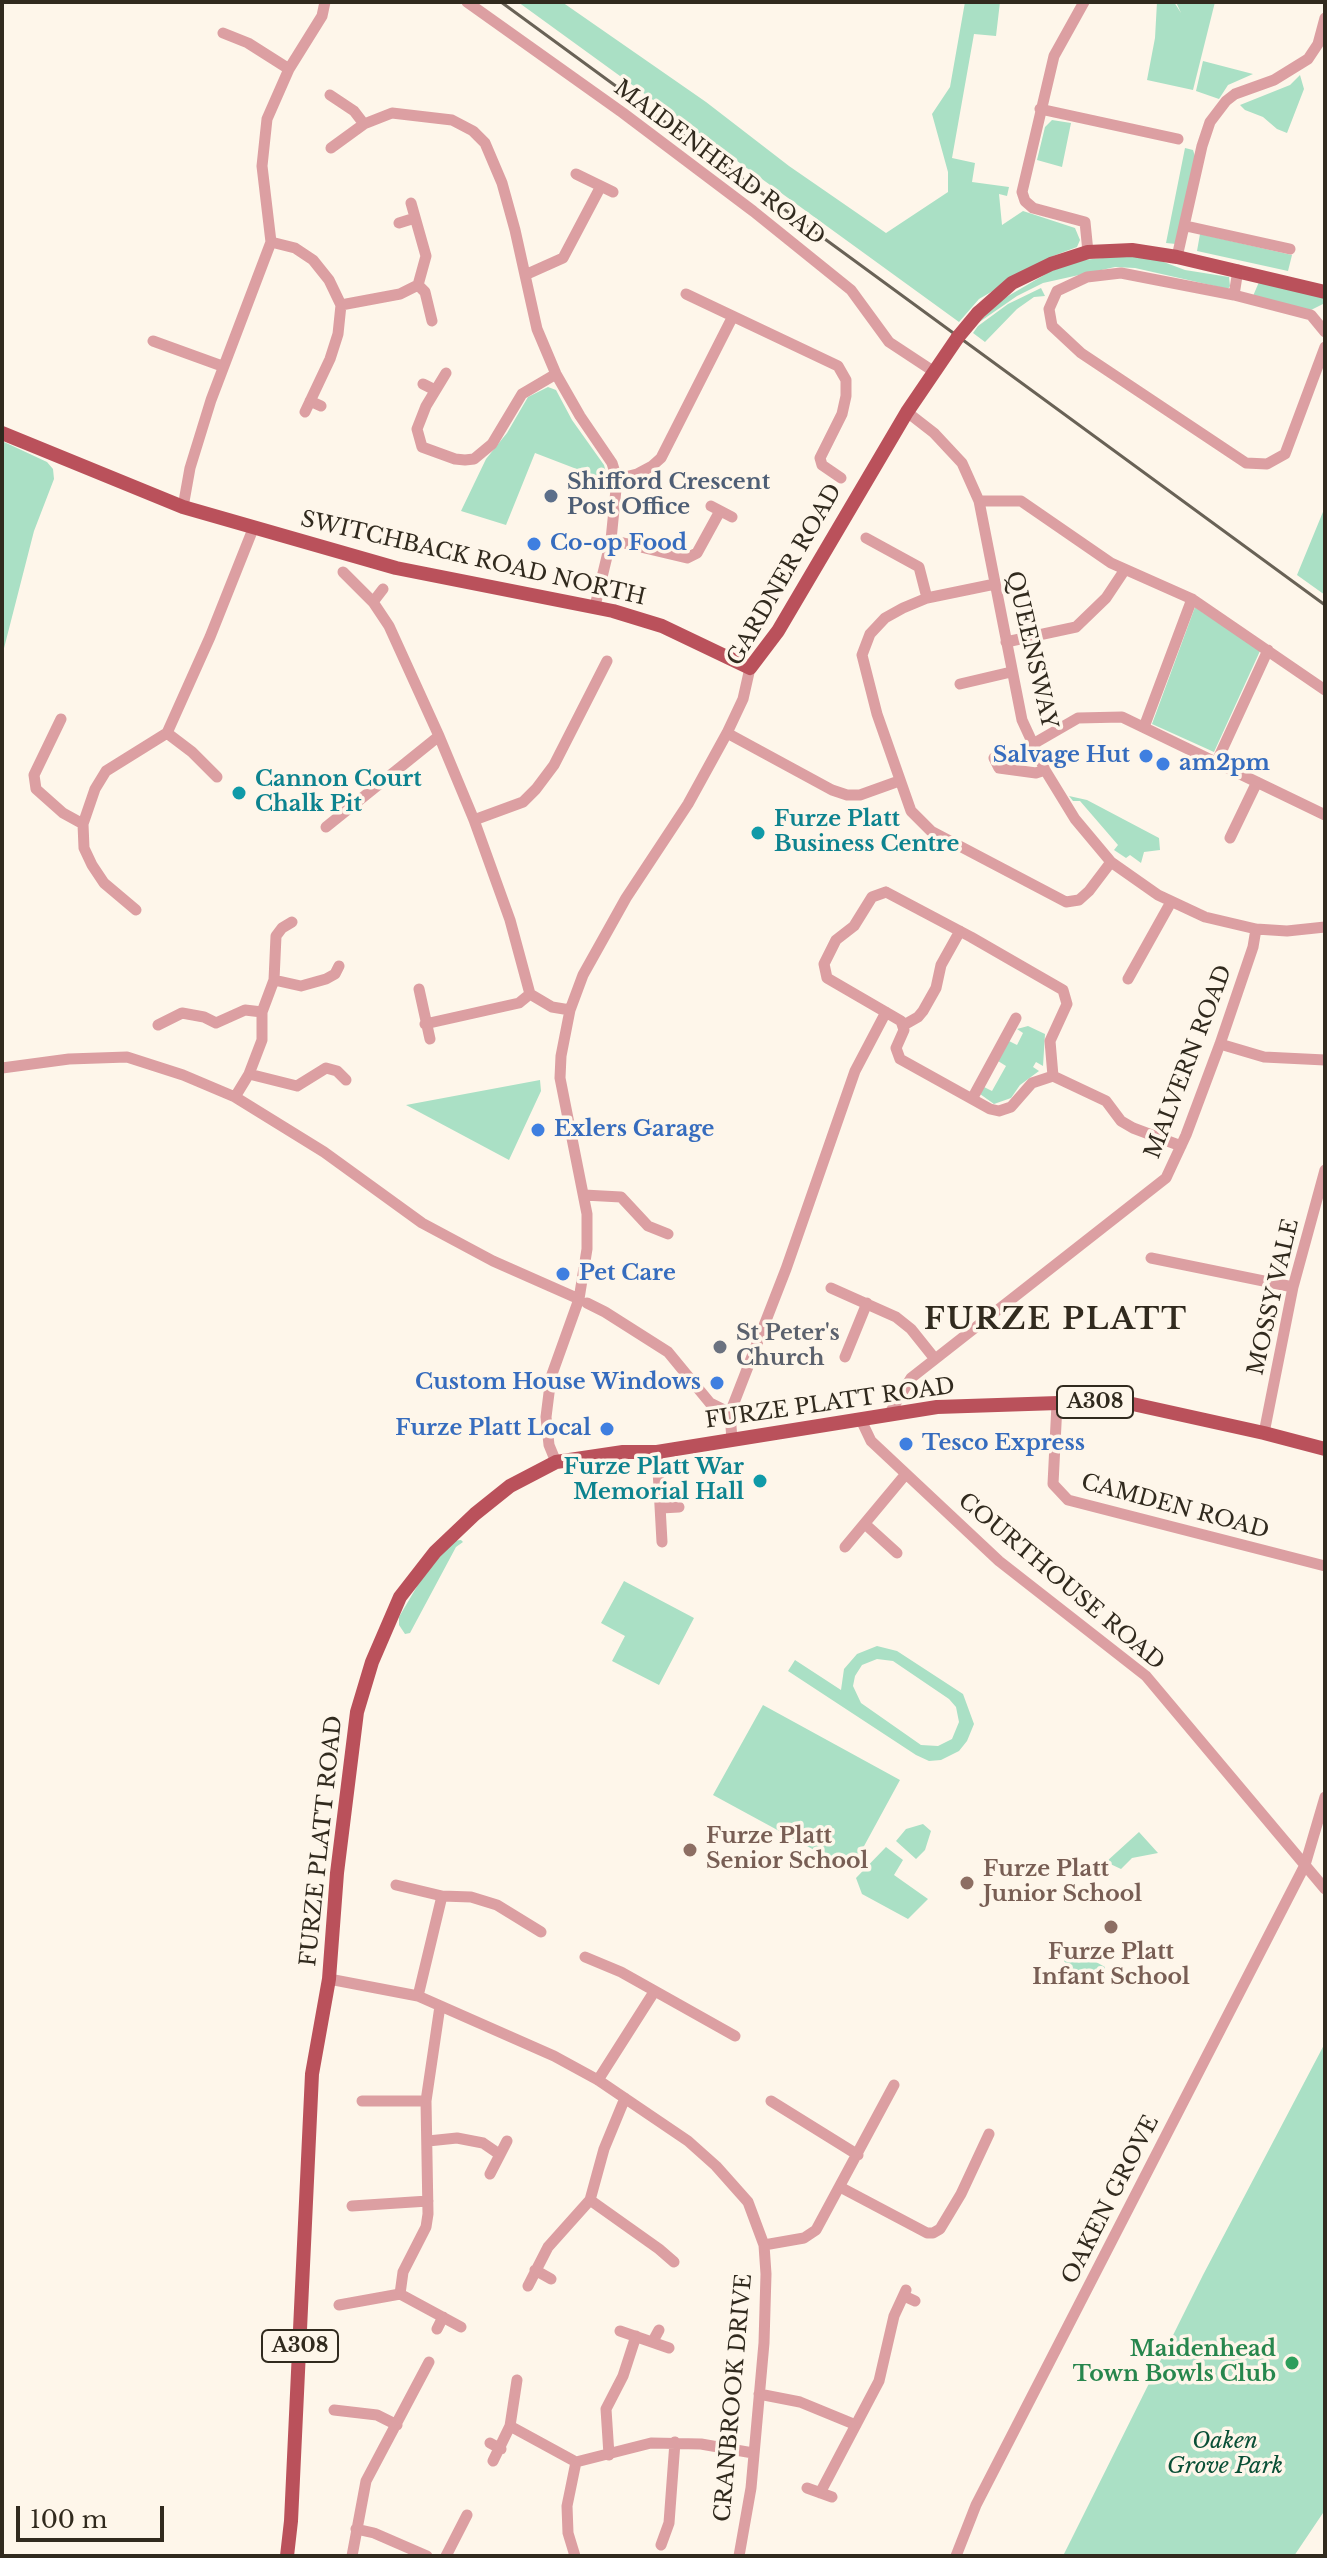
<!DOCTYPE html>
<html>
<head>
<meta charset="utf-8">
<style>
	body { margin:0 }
	#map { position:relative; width:1327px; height:2558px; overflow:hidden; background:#fef6ea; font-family:"Libre Baskerville",serif }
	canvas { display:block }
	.frame { position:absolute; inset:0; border:4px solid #312a1e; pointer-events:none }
	.scale { position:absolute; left:16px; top:2506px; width:148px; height:36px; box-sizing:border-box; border:4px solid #312a1e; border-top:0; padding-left:10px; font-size:24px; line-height:28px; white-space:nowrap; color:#312a1e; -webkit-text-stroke:6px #fef6ea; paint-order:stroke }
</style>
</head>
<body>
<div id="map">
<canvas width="1327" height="2558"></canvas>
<div class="frame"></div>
<div class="scale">100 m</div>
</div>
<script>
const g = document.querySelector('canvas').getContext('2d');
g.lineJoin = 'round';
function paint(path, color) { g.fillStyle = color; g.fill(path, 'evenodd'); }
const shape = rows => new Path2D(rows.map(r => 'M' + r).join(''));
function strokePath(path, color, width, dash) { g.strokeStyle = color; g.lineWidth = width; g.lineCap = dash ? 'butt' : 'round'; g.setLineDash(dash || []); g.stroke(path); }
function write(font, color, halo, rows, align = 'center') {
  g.font = font + ' "Libre Baskerville",serif'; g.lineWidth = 7; g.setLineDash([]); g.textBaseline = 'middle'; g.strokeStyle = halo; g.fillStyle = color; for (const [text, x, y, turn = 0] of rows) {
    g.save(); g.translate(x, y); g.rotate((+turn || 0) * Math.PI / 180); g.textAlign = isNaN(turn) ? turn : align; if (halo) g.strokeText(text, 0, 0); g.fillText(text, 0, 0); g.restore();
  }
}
const green = shape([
	[518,2,562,2,706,102,789,166,886,233,948,192,948,172,932,114,950,87,965,2,1000,2,996,36,974,34,952,158,975,163,972,182,1009,187,1007,196,999,194,1002,225,1023,211,1075,228,1080,240,1077,247,1053,256,979,299,959,322],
	[1157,2,1174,2,1181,13,1176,2,1215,2,1193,90,1147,80,1155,38],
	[1203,61,1253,74,1228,85,1219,99,1196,91],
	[1300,75,1304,89,1287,133,1277,129,1263,117,1245,110,1240,105,1290,85],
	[1052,120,1071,123,1062,167,1037,160,1045,127],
	[1185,148,1193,150,1195,156,1176,244,1166,243],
	[1200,234,1292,255,1288,271,1197,251],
	[1132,255,1161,261,1185,270,1229,277,1230,286,1228,289,1135,268,1115,267,1043,283,1017,296,978,323,1003,299,1051,271,1083,260],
	[1259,282,1325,298,1325,303,1311,310,1253,296],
	[1041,288,1045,296,1034,297,1017,309,985,342,973,333,978,326,1008,304],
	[548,387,556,390,572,420,604,465,608,479,606,484,597,485,587,473,535,453,506,525,461,511,486,459,507,433,528,397],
	[2,441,47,462,53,469,54,479,34,531,2,656],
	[1325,507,1325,595,1297,575],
	[1195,607,1260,651,1214,752,1152,724],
	[1069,796,1087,800,1159,838,1160,850,1144,852,1141,863,1130,855,1126,858,1114,850,1118,845,1080,801,1073,801],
	[1028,1026,1045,1034,1043,1066,1036,1062,1033,1067,1039,1071,1020,1085,1011,1098,994,1104,980,1094,984,1087,992,1091,1006,1066,998,1061,1009,1041,1017,1045,1023,1033,1017,1029],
	[540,1080,541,1091,509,1160,406,1105],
	[461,1540,463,1542,456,1547,410,1633,405,1634,399,1625,399,1617,419,1583,452,1541],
	[624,1581,694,1618,659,1685,612,1661,625,1636,601,1623],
	[877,1646,897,1651,963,1694,974,1724,967,1741,959,1751,941,1760,929,1761,916,1755,788,1671,795,1660,841,1690,844,1669,857,1654],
	[877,1659,893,1661,949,1699,956,1707,959,1722,952,1739,938,1746,921,1745,861,1703,853,1686,855,1676,862,1665],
	[763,1705,900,1780,851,1870,713,1795],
	[923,1824,931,1831,925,1850,916,1859,896,1841,906,1829],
	[1139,1832,1158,1853,1132,1858,1121,1869,1106,1862],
	[886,1847,903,1860,894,1875,928,1899,908,1919,862,1894,856,1878],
	[1070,1952,1087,1961,1089,1958,1105,1967,1100,1982,1093,1983,1082,1978,1071,1970,1064,1961],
	[1325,2043,1325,2510,1294,2556,1063,2556,1203,2275]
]);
const minor = shape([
	[467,2,623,113,753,211,851,290,889,342,933,371],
	[1084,2,1054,56,1022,192,1025,201,1033,208,1085,222,1088,252],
	[223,33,248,43,289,69],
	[330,95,354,111,364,124],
	[1040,109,1178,139],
	[331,148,364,124,392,113,452,120,473,131,485,143,502,183,515,230,537,329,556,374,580,416,612,463,617,479,611,540,595,606],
	[576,174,613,192],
	[411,203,426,256,418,285,425,292,432,321],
	[399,223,415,218],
	[1186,226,1290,249],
	[271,242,295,248,313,260,329,280,341,305,338,334,330,359,305,412],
	[1177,257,1202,146,1210,122,1226,101,1235,94,1274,80,1308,59,1318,44,1325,18],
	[525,275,563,258,601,186],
	[686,294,838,366,846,380,846,396,842,414,820,458,822,465,841,478],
	[1234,295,1238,270],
	[341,305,400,294,418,285],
	[1325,332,1311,315,1234,295,1121,273,1087,277,1057,291,1049,309,1052,326,1081,353,1246,463,1267,464,1285,454,1325,347],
	[153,341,222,366],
	[446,373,426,406,417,429,422,447,455,459,465,460,474,459,492,444,522,394,556,374],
	[423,384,435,390],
	[310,401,321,406],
	[907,412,934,433,962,463,979,501,1022,720,1045,770,1075,819,1111,862,1158,895,1205,917,1256,929,1287,931,1325,927],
	[617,479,637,474,652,466,661,458,732,318],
	[979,501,1021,501,1111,563,1192,599,1325,690],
	[711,506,732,517],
	[183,507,190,468,211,400,271,242,262,166,267,119,289,69,322,16,325,2],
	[866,538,919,567,927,598],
	[611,540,687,558,697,553,720,511],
	[343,572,373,602,383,589],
	[995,584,927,598,903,608,885,618,870,634,862,655,877,714,911,811,931,831,1066,902,1079,900,1089,891,1111,862],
	[373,602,389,626,439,736,474,820,510,920,530,994,552,1007,570,1010],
	[1006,642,1076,627,1106,598,1124,571],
	[960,684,1011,672],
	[61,719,34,775,36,789,63,813,83,824,84,848,92,865,104,883,136,910],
	[1144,727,1192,599],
	[167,733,192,752,217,777],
	[727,733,832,790,847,795,860,795,899,781],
	[1033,744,1078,718,1122,717,1325,815],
	[994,758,999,768,1036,773,1045,770],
	[1217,761,1268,650],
	[474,820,523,802,536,789,554,765,607,661],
	[83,824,95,789,106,771,167,733,210,637,253,529],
	[326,827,439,736],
	[1230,838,1257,782],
	[886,892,971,937,1063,990,1067,1004,1050,1041,1053,1076,1032,1083,1011,1107,999,1111,990,1109,900,1059,896,1048,904,1030,901,1021,827,978,824,964,836,940,854,926,872,897,886,892],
	[1128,979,1171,902],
	[274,980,301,986,326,979,335,974,339,966],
	[419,989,430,1039],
	[425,1024,519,1003,530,994],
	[158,1025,182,1013,204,1017,216,1023,245,1010,262,1012],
	[904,1025,918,1017,923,1011,936,988,941,965,960,931],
	[1220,1044,1264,1057,1325,1060],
	[2,1068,69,1059,127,1057,183,1075,235,1097,324,1152,422,1223,493,1261,579,1299],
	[249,1074,297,1086,326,1068,337,1071,346,1080],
	[1053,1076,1106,1101,1121,1121,1133,1128,1181,1146],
	[235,1097,249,1074,262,1040,262,1012,274,980,276,936,282,928,292,922],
	[972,1099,1016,1018],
	[584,1195,621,1197,648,1226,668,1234],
	[1151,1258,1293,1287],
	[831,1288,896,1317,911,1329,935,1359],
	[587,1303,605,1312,668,1352,710,1403,730,1413],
	[845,1357,867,1303],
	[1057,1404,1053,1484,1068,1500,1325,1566],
	[888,1416,911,1378,1166,1178,1186,1135,1220,1044,1253,947,1256,929],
	[861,1420,871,1441,999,1561,1146,1676,1325,1889],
	[1264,1433,1293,1287,1325,1170],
	[732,1440,730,1413,786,1269,855,1071,886,1012],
	[657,1452,662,1542],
	[556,1462,549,1445,546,1417,551,1377,579,1299,587,1249,587,1214,560,1078,561,1056,570,1010,583,975,626,898,688,804,727,733,743,699,750,668],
	[661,1508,679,1507],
	[865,1524,897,1553],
	[845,1547,905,1475],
	[396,1885,442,1896],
	[585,1957,621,1972,735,2036],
	[329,1979,418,1996,554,2056,598,2080,688,2141,716,2166,748,2202,764,2245,766,2274,764,2343,751,2488,739,2556],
	[418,1996,442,1896,471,1897,497,1905,541,1932],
	[598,2080,654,1992],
	[362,2101,426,2101],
	[771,2101,858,2155],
	[428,2141,457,2138,483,2143,499,2154],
	[490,2174,507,2141],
	[840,2187,927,2233,933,2233,940,2229,961,2194,989,2134],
	[590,2200,659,2249,674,2262],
	[352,2206,428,2201],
	[764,2245,804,2238,816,2230,894,2085],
	[535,2270,551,2279],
	[528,2286,548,2247,590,2200,604,2149,625,2098],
	[400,2294,403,2272,426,2227,428,2214,426,2101,440,2006],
	[904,2296,915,2301],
	[339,2305,400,2294,461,2327],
	[437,2329,443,2317],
	[620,2331,669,2348],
	[653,2341,659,2330],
	[759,2394,800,2402,856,2425],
	[334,2410,377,2415,397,2425],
	[510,2426,517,2380],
	[490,2443,501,2449],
	[609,2455,606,2409,623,2376,636,2336],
	[493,2461,510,2426,576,2462],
	[807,2488,832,2497],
	[820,2493,879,2381,894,2316,906,2290],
	[356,2529,374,2533,427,2556],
	[661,2545,669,2523,675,2442],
	[352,2556,366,2481,429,2362],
	[446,2556,467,2515],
	[575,2556,568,2533,567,2506,576,2462,651,2443,701,2444,753,2453],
	[956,2556,976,2505,1305,1865,1325,1797]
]);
const major = shape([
	[978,313,1012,283,1051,264,1088,252,1132,250,1177,257,1325,292],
	[2,433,183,507,396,568,613,611,662,626,750,668,778,631,907,412,958,337],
	[287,2556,291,2521,312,2074,329,1979,337,1873,357,1712,372,1662,400,1597,435,1552,475,1514,510,1486,556,1462,623,1452,657,1452,937,1407,1119,1401,1264,1433,1325,1449]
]);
const rail = shape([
	[501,2,1325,605]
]);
const majorBridge = shape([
	[958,337,978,313]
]);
const markers = [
	[551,496,8,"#5c6f8a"],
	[534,544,8,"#3f7fe0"],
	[1146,756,8,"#3f7fe0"],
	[1163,764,8,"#3f7fe0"],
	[239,793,8,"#0f9aa8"],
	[758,833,8,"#0f9aa8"],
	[538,1130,8,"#3f7fe0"],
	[563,1274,8,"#3f7fe0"],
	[720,1347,8,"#6b7280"],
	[717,1383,8,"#3f7fe0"],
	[607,1429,8,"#3f7fe0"],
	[906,1444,8,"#3f7fe0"],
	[760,1481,8,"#0f9aa8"],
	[690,1850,8,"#8d6e63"],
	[967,1883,8,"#8d6e63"],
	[1111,1927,8,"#8d6e63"],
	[1292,2363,8,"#2e9e5b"]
];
const shields = [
	[1095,1402,76],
	[300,2346,76]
];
const shieldNames = [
	["A308",1095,1402],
	["A308",300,2346]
];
const streetNames = [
	["MAIDENHEAD ROAD",719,163,37],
	["SWITCHBACK ROAD NORTH",473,559,13],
	["GARDNER ROAD",785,575,-60],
	["QUEENSWAY",1031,650,77],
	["MALVERN ROAD",1189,1062,-69],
	["MOSSY VALE",1274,1297,-77],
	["FURZE PLATT ROAD",830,1404,-8],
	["CAMDEN ROAD",1175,1507,15],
	["COURTHOUSE ROAD",1061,1582,40],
	["FURZE PLATT ROAD",322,1841,-84],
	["OAKEN GROVE",1111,2200,-63],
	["CRANBROOK DRIVE",734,2398,-85]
];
const serviceNames = [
	["Shifford Crescent",567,483],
	["Post Office",567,508]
];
const shopNames = [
	["Co-op Food",550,544],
	["Salvage Hut",1130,756,"right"],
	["am2pm",1179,764],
	["Exlers Garage",554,1130],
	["Pet Care",579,1274],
	["Custom House Windows",701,1383,"right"],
	["Furze Platt Local",591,1429,"right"],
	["Tesco Express",922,1444]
];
const cultureNames = [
	["Cannon Court",255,780],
	["Chalk Pit",255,805],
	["Furze Platt",774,820],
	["Business Centre",774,845],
	["Furze Platt War",744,1468,"right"],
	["Memorial Hall",744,1493,"right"]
];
const worshipNames = [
	["St Peter's",736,1334],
	["Church",736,1359]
];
const educationNames = [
	["Furze Platt",706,1837],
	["Senior School",706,1862],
	["Furze Platt",983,1870],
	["Junior School",983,1895],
	["Furze Platt",1111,1953,"center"],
	["Infant School",1111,1978,"center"]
];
const leisureNames = [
	["Maidenhead",1276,2350],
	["Town Bowls Club",1276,2375]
];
const parkNames = [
	["Oaken",1225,2442],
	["Grove Park",1225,2467]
];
const districtNames = [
	["FURZE PLATT",1056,1321]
];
paint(green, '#aae0c5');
strokePath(minor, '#dc9fa2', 11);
strokePath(major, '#ba515b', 14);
strokePath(rail, '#696256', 3);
strokePath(majorBridge, '#ba515b', 14);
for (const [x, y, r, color] of markers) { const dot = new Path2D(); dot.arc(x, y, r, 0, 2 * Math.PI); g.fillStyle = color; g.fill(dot); strokePath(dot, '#fef6ea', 3); }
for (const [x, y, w] of shields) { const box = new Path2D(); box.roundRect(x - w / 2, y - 16, w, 32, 6); g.fillStyle = '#fef6ea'; g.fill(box); strokePath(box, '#312a1e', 2); }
write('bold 20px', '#312a1e', null, shieldNames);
write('22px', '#312a1e', '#fef6ea', streetNames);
write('bold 22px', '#4e5e75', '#fef6ea', serviceNames, 'left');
write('bold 22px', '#366cbe', '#fef6ea', shopNames, 'left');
write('bold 22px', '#0d838f', '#fef6ea', cultureNames, 'left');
write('bold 22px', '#5b616d', '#fef6ea', worshipNames, 'left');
write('bold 22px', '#785e54', '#fef6ea', educationNames, 'left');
write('bold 22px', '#27864d', '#fef6ea', leisureNames, 'right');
write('italic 22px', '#094f36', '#fef6ea', parkNames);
g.letterSpacing = '2px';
write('bold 30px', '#312a1e', '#fef6ea', districtNames);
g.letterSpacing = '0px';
</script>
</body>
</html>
